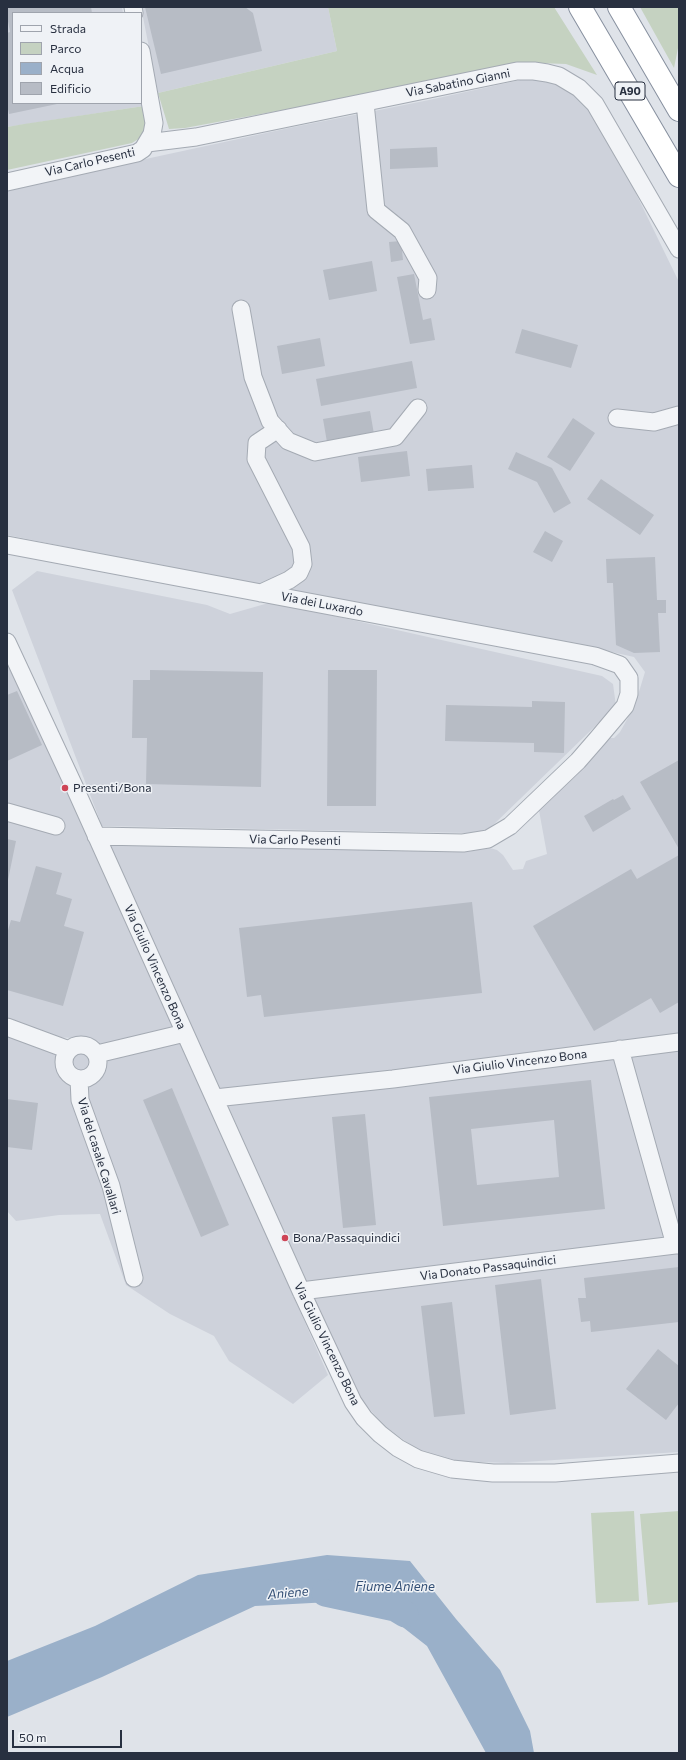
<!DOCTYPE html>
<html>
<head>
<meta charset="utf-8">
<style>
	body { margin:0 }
	#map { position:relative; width:686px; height:1760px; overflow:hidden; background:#dfe3e9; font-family:Commissioner,sans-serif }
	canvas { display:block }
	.frame { position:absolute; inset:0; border:8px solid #283040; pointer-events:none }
	.legend { position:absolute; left:12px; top:12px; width:130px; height:92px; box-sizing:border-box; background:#eff2f6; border:1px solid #9fa4ad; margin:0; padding:5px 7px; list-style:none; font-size:12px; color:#283040 }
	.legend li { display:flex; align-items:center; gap:8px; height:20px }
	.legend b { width:20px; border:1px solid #9fa4ad }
	.scale { position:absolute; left:12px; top:1730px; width:110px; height:18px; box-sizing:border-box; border:2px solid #283040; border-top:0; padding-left:5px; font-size:12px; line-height:14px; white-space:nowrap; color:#283040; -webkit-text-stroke:3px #eff2f6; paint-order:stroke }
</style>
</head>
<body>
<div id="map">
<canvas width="686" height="1760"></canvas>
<div class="frame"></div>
<ul class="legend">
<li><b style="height:5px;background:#f2f4f7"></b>Strada</li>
<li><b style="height:11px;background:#c5d2c1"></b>Parco</li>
<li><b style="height:11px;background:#9ab0c9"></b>Acqua</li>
<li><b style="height:11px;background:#b7bcc5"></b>Edificio</li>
</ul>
<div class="scale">50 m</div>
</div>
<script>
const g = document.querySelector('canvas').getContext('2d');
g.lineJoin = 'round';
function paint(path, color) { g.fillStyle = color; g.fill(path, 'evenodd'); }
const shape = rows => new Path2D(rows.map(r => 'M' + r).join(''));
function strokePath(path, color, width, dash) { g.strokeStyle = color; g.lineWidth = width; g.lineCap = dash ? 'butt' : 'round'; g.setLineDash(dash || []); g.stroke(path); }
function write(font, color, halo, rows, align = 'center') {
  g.font = font + ' Commissioner,sans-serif'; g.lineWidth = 3; g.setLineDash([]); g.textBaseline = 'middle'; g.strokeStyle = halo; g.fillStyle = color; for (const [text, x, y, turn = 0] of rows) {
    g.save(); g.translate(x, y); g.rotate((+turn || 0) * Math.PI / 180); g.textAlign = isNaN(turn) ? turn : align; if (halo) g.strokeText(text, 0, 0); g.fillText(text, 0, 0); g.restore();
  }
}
const built = shape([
	[7,7,122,7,123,13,13,13,13,103,141,103,141,93,144,106,7,127],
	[141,7,328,7,337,51,158,93],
	[525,79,554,82,581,99,611,142,679,282,679,1452,508,1463,454,1461,419,1451,383,1425,357,1394,227,1104,107,844,466,852,490,848,497,850,503,855,513,870,523,869,526,861,547,854,538,805,610,738,614,738,620,732,635,705,645,672,634,657,568,642,311,596,7,535,7,189,289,128,429,100],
	[37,571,207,605,230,614,272,602,602,676,613,684,616,706,488,830,467,833,102,826,12,590],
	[7,661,173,1021,328,1375,293,1404,229,1361,214,1336,170,1314,126,1285,100,1214,59,1215,16,1221,7,1211,7,1034,57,1052,74,1038,49,1037,7,1018]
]);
const green = shape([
	[328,7,554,7,597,75,566,64,537,63,185,128,169,129,158,93,337,51],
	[640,7,679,7,679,43,674,68],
	[144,106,146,128,140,138,132,143,7,170,7,127,24,124],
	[634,1511,639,1601,596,1603,591,1513],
	[679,1511,679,1602,648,1605,640,1514]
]);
const water = shape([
	[327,1555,410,1561,456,1619,500,1670,530,1731,534,1753,486,1753,427,1646,368,1600,255,1606,102,1677,7,1717,7,1661,95,1626,198,1575]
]);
const river = shape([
	[325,1593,395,1608,405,1614]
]);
const building = shape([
	[7,7,91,7,92,13,13,13,13,103,57,104,9,114,7,104,7,33,10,32,7,16],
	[145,7,245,7,253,13,262,51,161,74],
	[437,147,438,167,390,169,390,149],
	[401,241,403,260,391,262,389,242],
	[372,261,377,291,329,300,323,270],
	[414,274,423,320,431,318,435,340,410,344,397,277],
	[522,329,578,345,571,368,515,353],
	[320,338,325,366,282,374,277,346],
	[412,361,417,388,321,406,316,379],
	[370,411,375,440,328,448,323,419],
	[573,418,595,433,570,471,547,457],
	[407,451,410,476,361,482,358,457],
	[516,452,552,468,571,503,554,513,537,482,508,469],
	[472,465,474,488,428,491,426,469],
	[601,479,654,515,640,535,587,499],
	[545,531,563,541,552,562,533,552],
	[655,557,657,600,666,600,666,613,658,613,660,652,634,653,616,645,613,583,607,583,606,559],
	[150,670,263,672,261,787,146,784,147,738,132,738,133,680,150,680],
	[328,670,377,670,376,806,327,806],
	[17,691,42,745,7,761,7,695],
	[532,701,565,702,564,753,534,752,534,743,445,741,446,705,532,707],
	[679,760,679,849,640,782],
	[623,795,631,809,593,832,584,816,613,799,614,800],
	[7,839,16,841,8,880,7,880],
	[679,855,679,1002,660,1013,651,998,594,1031,533,926,631,869,637,879],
	[36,866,62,873,56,894,72,899,64,926,84,932,63,1006,7,990,7,934,11,920,20,922],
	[472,902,482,993,264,1017,261,995,247,997,239,928],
	[591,1080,605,1209,443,1226,429,1097],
	[554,1120,559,1177,477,1185,471,1129],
	[172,1088,229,1225,201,1237,143,1100],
	[7,1099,38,1103,32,1150,7,1147],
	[365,1114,376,1225,343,1228,332,1117],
	[679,1267,679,1322,591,1332,590,1321,581,1322,578,1298,586,1298,584,1278],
	[541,1279,556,1409,510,1415,495,1285],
	[452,1302,465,1414,434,1417,421,1306],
	[658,1349,679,1366,679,1403,666,1420,626,1389]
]);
const minor = shape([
	[133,7,134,13],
	[365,103,376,210,402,231,428,278,427,290],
	[147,143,196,137,517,71,534,71,547,73,559,76,579,88,595,104,679,249],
	[7,182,137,153,143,149,152,134,154,123,141,51],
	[241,309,253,377,270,421,288,441,315,452,395,437,418,408],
	[617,418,654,422,679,415],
	[7,545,595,656,620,665,629,678,629,694,625,706,598,738,578,761,510,826,488,839,463,843,96,836],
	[261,593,289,580,299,573,303,564,301,547,256,459,257,443,278,429],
	[7,642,74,786,301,1291,353,1402,364,1418,380,1434,398,1448,418,1459,452,1469,493,1473,555,1473,679,1463],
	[7,812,56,826],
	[7,1027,69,1050],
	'64 1062a17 17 0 1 1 34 0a17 17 0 1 1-34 0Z',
	[620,1049,675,1245,679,1245],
	[97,1054,185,1033],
	[79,1079,80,1100,111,1186,134,1278],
	[215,1098,393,1079,679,1042],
	[301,1291,675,1245]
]);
const highway = shape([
	[580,7,679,176],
	[619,7,679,110]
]);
const markers = [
	[65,788,4,"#ce4456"],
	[285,1238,4,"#ce4456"]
];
const shields = [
	[630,91,30]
];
const shieldNames = [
	["A90",630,91]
];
const streetNames = [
	["Via Sabatino Gianni",458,83,-11],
	["Via Carlo Pesenti",90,162,-13],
	["Via dei Luxardo",322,604,11],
	["Via Carlo Pesenti",295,840,1],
	["Via Giulio Vincenzo Bona",155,967,66],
	["Via Giulio Vincenzo Bona",520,1062,-7],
	["Via del casale Cavallari",99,1156,73],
	["Via Donato Passaquindici",488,1268,-7],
	["Via Giulio Vincenzo Bona",327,1344,64]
];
const poiNames = [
	["Presenti/Bona",73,788],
	["Bona/Passaquindici",293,1238]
];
const waterNames = [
	["Fiume Aniene",395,1587],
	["Aniene",288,1593,-5]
];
paint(built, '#ced2db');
paint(green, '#c5d2c1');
paint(water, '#9ab0c9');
strokePath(river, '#9ab0c9', 27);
paint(building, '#b7bcc5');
strokePath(minor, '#a4aab3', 19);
strokePath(highway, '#87909f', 24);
strokePath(minor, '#f2f4f7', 17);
strokePath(highway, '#fff', 22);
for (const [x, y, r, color] of markers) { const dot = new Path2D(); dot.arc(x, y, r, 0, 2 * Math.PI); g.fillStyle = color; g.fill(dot); strokePath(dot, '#eff2f6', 1.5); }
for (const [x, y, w] of shields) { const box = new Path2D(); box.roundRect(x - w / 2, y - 9, w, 18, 3); g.fillStyle = '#eff2f6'; g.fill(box); strokePath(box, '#283040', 1); }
write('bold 11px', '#283040', null, shieldNames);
write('12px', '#283040', '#eff2f6', streetNames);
write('12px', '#283040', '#eff2f6', poiNames, 'left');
write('italic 13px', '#324e74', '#eff2f6', waterNames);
</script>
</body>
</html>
